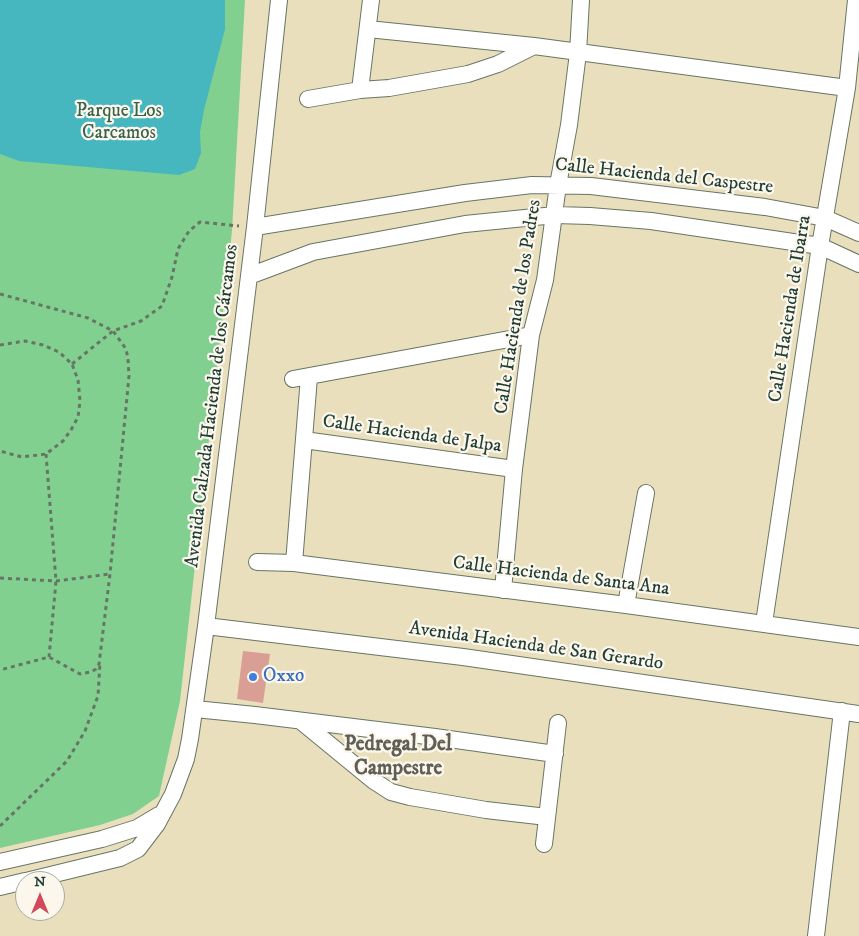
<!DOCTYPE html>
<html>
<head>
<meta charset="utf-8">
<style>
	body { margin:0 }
	#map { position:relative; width:859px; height:936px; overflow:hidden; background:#eadfbc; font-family:"IM FELL DW Pica",serif }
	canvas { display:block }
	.north { position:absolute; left:15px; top:871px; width:50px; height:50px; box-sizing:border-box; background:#fbf7ec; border:1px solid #a3ada2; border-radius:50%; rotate:0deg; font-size:14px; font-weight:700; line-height:20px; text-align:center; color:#1f3d34 }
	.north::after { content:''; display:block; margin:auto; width:18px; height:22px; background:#d1495b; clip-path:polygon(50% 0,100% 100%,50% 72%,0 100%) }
</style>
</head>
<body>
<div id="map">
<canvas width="859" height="936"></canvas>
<div class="north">N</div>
</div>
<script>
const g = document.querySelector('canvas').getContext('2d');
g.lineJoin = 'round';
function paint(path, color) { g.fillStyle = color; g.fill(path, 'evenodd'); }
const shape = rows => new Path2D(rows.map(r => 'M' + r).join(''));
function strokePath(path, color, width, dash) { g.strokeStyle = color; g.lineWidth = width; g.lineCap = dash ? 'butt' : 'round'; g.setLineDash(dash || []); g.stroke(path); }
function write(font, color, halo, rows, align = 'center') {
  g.font = font + ' "IM FELL DW Pica",serif'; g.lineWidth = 4.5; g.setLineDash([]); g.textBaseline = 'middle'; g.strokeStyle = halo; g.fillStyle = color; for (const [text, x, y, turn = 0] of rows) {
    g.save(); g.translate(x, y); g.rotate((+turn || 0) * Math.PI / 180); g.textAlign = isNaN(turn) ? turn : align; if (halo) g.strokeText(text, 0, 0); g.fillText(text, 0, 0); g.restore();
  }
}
const green = shape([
	[0,0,245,0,232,231,180,701,159,796,133,814,100,825,0,848]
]);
const water = shape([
	[0,0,225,0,225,29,204,110,200,132,201,153,195,169,179,175,19,161,0,154]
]);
const building = shape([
	[243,651,270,654,263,703,237,699]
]);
const path = shape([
	[0,294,88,318,113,331,126,349,128,359,129,376,110,574,99,664,96,669,91,672,80,674,49,657,0,670],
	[0,345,25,341,43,345,59,352,72,364,78,380,80,401,78,417,71,430,63,441,46,454,22,457,0,451],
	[72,364,113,331,141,321,162,306,172,277,178,249,189,231,200,222,239,226],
	[46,454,56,581,49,657],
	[0,578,56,581,110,574],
	[0,826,67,761,85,731,98,696,100,663]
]);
const street = shape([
	[368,29,534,46,847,88],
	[360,90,371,0],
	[308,99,360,90,389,88,468,74,498,64,534,46],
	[255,227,465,193,532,185,591,186,765,207,825,218,859,233],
	[249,276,313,252,465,224,555,215,590,216,651,221,820,246,859,264],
	[293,379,531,335],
	[304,440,514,469],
	[257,562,294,563,626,605,859,637],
	[294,563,309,377],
	[503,590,514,469,531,335,545,280,558,185,569,125,578,53,581,0],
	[626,605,646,493],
	[764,623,820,246,847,88,856,0],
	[206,626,463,657,859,714],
	[195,709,255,715,435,737,555,754],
	[302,722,374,781,391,792,410,797,486,810,547,817],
	[544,844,558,723],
	[0,862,102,839,137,828,159,815],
	[26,881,120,858,138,849,157,824,173,794,186,759,190,739,206,626,255,227,279,0],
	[0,887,25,881],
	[816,936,842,711]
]);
const markers = [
	[253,677,5,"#3f7fe0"]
];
const parkNames = [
	["Parque Los",119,112],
	["Carcamos",119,134]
];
const streetNames = [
	["Calle Hacienda del Caspestre",664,177,6],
	["Calle Hacienda de los Padres",519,307,-81],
	["Calle Hacienda de Ibarra",791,309,-81],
	["Avenida Calzada Hacienda de los Cárcamos",213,406,-83],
	["Calle Hacienda de Jalpa",412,435,8],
	["Calle Hacienda de Santa Ana",561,577,7],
	["Avenida Hacienda de San Gerardo",536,647,8]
];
const shopNames = [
	["Oxxo",263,677]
];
const quarterNames = [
	["Pedregal Del",398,746],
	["Campestre",398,770]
];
paint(green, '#82d08f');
paint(water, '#47b7bf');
paint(building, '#d99e94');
strokePath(street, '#667664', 18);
strokePath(path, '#667664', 3, [4, 4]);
strokePath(street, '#fff', 16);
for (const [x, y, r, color] of markers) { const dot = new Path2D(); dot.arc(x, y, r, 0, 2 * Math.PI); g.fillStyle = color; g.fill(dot); strokePath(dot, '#fbf7ec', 2); }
write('19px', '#38624b', '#fbf7ec', parkNames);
write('19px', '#1f3d34', '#fbf7ec', streetNames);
write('19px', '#366cbe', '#fbf7ec', shopNames, 'left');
write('bold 21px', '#605f56', '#fbf7ec', quarterNames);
</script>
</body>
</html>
